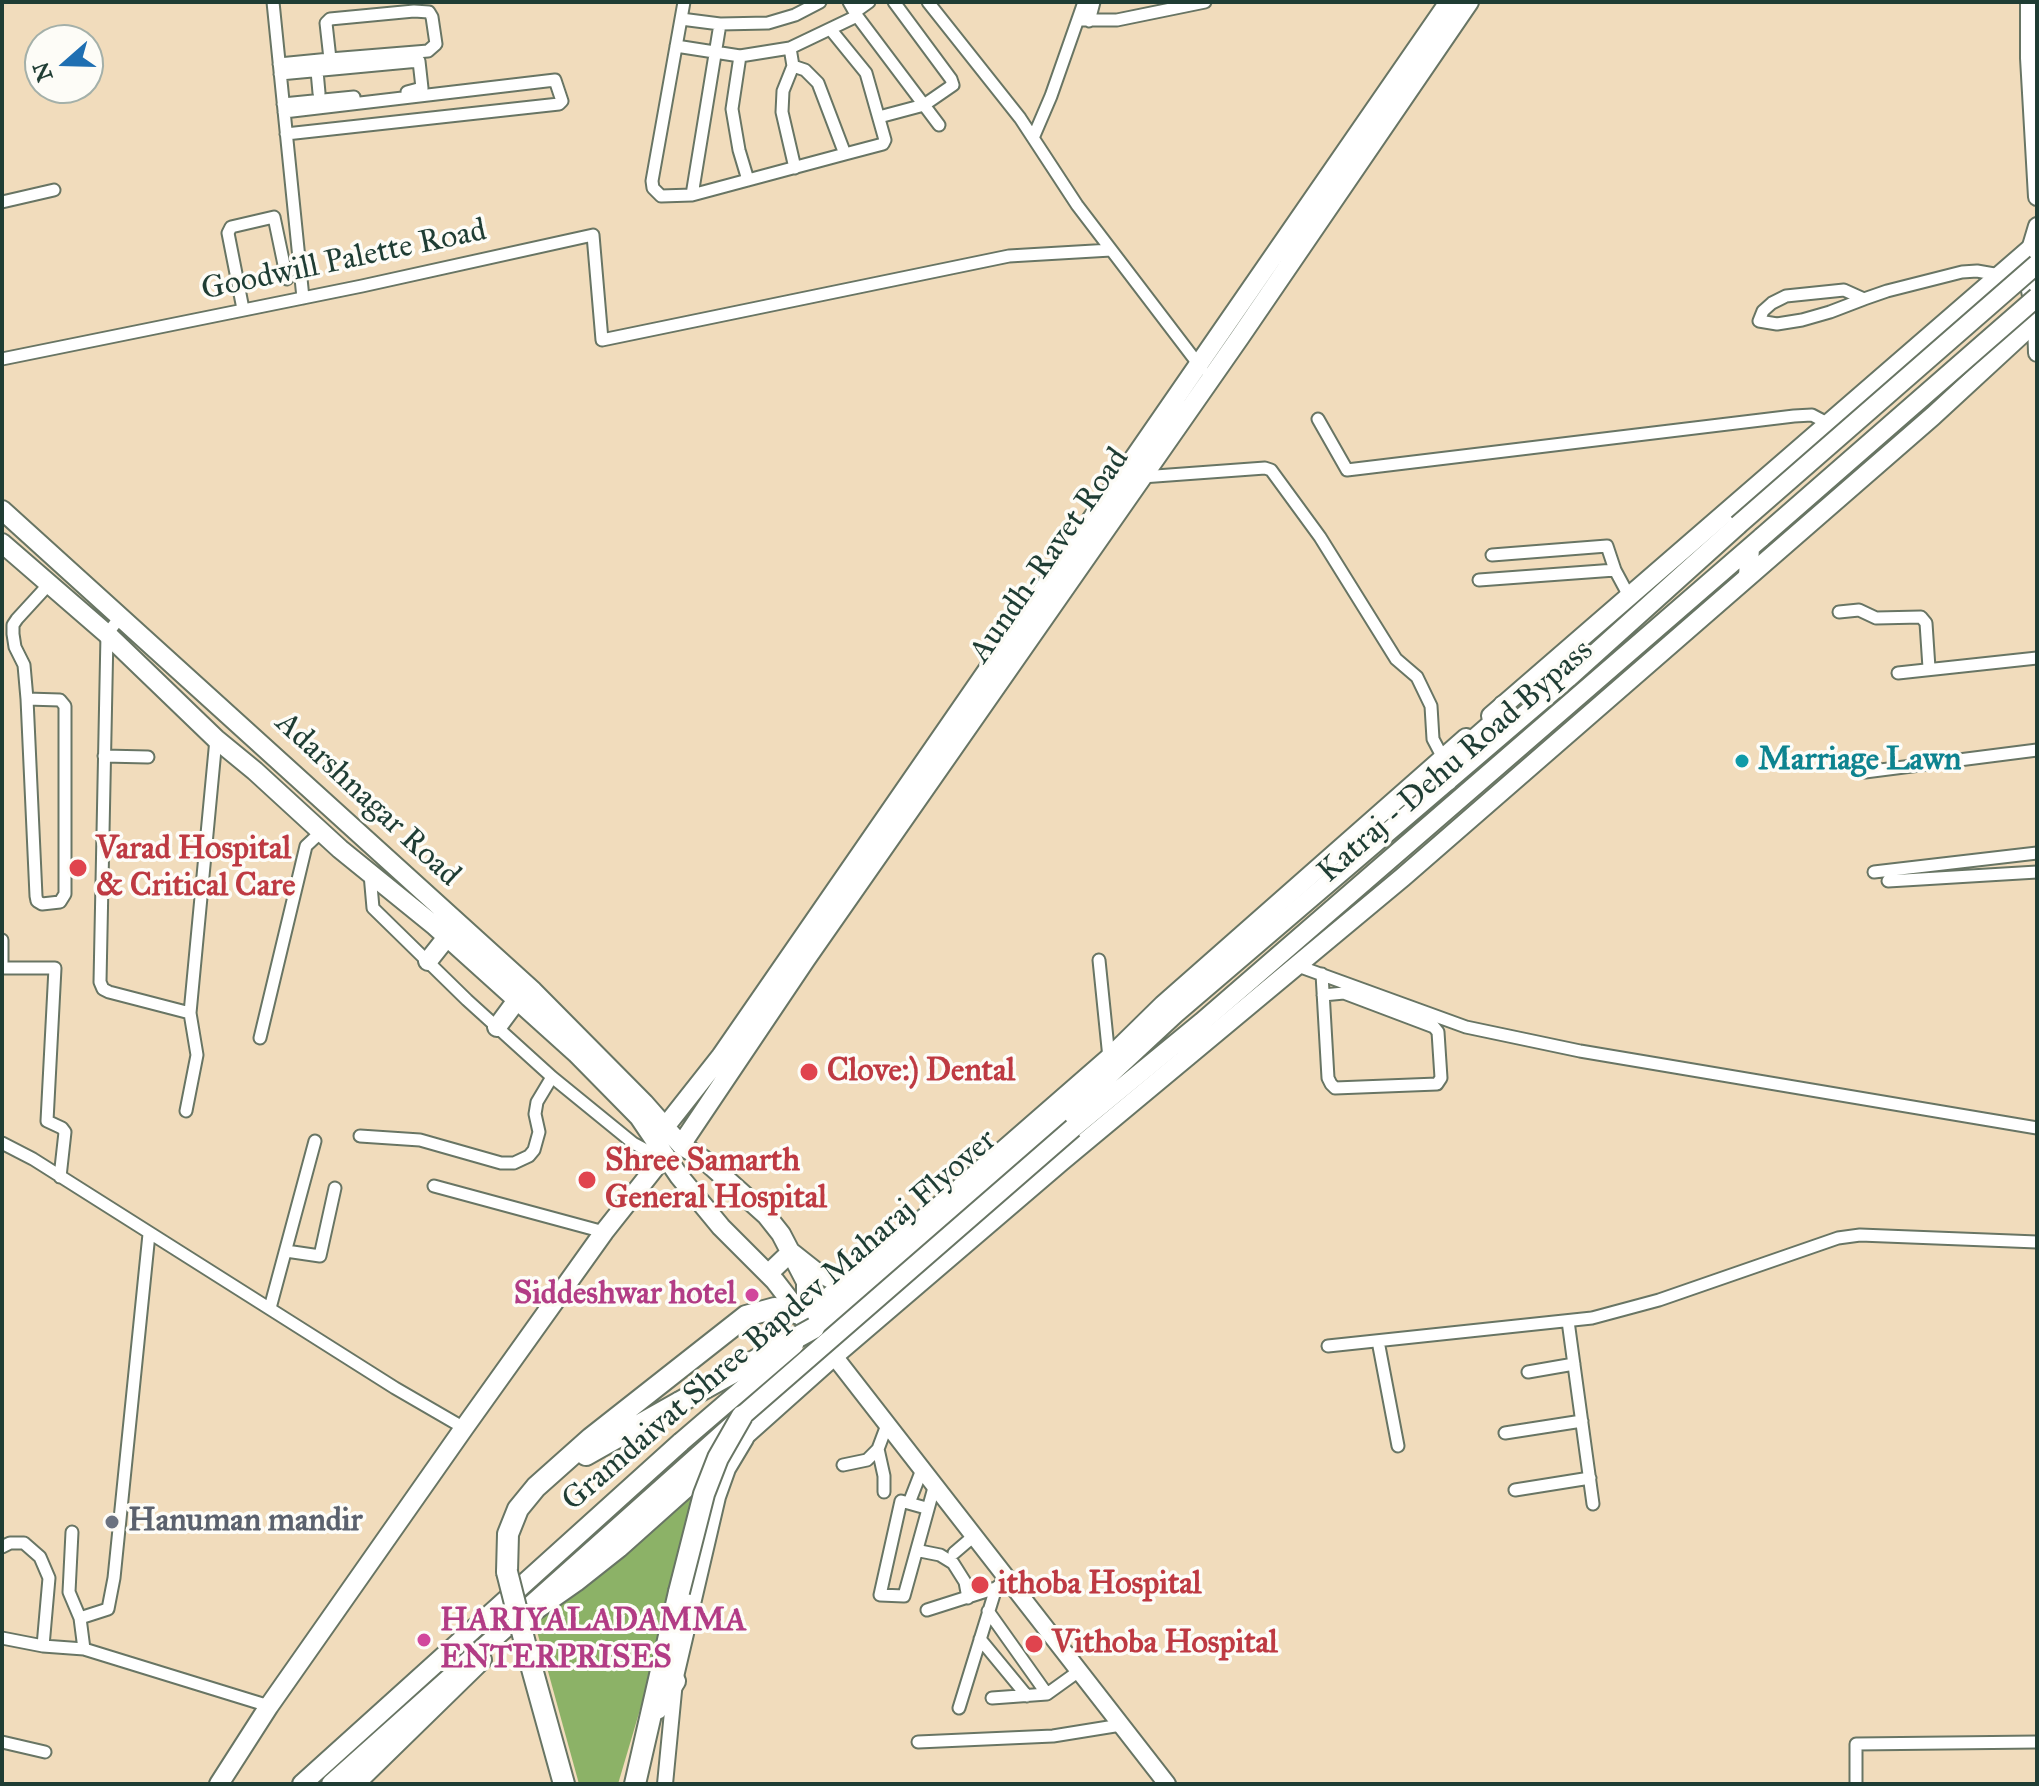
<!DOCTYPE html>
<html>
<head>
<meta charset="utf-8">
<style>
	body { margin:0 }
	#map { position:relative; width:2039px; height:1786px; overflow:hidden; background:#f1dcbc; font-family:"IM FELL Great Primer",serif }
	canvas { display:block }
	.frame { position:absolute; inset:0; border:4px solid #1f3d34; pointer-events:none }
	.north { position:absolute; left:24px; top:24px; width:80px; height:80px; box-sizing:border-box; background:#fdfcf7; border:2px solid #a4b0a9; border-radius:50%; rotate:250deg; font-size:22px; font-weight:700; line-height:32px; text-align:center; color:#1f3d34 }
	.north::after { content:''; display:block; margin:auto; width:28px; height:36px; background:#1f6fb2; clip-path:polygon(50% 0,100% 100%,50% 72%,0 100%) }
</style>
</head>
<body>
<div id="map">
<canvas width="2039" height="1786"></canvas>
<div class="frame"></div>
<div class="north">N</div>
</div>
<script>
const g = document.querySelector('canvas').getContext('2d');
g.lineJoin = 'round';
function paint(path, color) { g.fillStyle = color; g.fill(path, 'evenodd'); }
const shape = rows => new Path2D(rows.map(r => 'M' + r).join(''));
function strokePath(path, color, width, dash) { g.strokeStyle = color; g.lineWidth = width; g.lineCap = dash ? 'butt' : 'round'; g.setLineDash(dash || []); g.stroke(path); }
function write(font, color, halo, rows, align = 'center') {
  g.font = font + ' "IM FELL Great Primer",serif'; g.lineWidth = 7; g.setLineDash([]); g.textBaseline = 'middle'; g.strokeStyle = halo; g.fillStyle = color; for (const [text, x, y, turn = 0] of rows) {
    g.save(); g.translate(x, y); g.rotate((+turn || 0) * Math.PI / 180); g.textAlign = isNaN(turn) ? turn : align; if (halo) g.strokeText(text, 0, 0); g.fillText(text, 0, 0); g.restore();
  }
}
const forest = shape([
	[696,1488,655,1659,618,1784,579,1784,535,1624]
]);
const minor = shape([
	[273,2,303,298],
	[684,2,652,181,653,188,661,196,692,195],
	[928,2,1020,118,1077,205,1202,369],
	[855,12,869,2],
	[857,16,939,125],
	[681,19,720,24],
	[1078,20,1117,20,1205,2],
	[1089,21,1094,2],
	[831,30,866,73,885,140,883,144,845,154],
	[676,46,740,56,790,48,857,16,849,2],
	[790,48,793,66,783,91,782,112,795,168],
	[740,56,732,109,739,150,748,180],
	[279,64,330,59,428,51,436,44,432,17,429,12,414,11,330,19,326,23,330,59],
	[793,66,805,70,818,83,845,154,692,195,720,24,768,23,795,15,820,2],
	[317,71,319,93],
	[280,74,419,61,422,88,407,92],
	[283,104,354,97],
	[284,112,555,80,562,101,559,104,286,134],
	[879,117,924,105,953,85,951,79,894,2],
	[1033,138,1051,96,1084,2],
	[2,202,54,190],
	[1864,299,1844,290,1786,296,1772,303,1763,311,1759,321,1777,324,1802,320,1830,312,1864,299,1887,291,1962,272,1977,271,2000,275],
	[243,309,228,233,231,227,274,217,287,279],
	[2,359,362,286,593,235,602,340,1009,256,1111,250],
	[1318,419,1347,470,1794,416,1812,415,1829,424],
	[1142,477,1265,468,1271,470,1320,537,1396,659,1417,677,1431,706,1433,739,1443,758],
	[1492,555,1607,546,1615,570,1629,596],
	[1479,580,1615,570],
	[1839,612,1859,610,1876,618,1921,617,1926,623,1929,668],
	[121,616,107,634,100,982,103,989,109,992,190,1013],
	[1898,673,2037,658],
	[27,699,36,896,37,901,42,904,60,902,65,894,65,706,60,700,27,699,24,665,15,647,13,634,13,625,17,619,50,583],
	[104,756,148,757],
	[1865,772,2037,750],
	[1874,872,2037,853],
	[370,874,373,908,467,1000,552,1077,633,1143,646,1150,665,1155],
	[1888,881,2037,872],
	[2,940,2,962],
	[1099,960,1109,1058],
	[1298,966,1466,1027,1580,1051,2037,1128],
	[2,968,55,968,47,1121,62,1128,65,1132,60,1177],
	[1322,974,1328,1078,1331,1084,1335,1088,1437,1084,1441,1078,1438,1032,1434,1027,1344,993,1323,995],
	[260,1038,306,846,321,832],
	[186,1111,197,1055,190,1013,216,739],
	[360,1136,420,1140,501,1163,514,1163,529,1156,534,1150,539,1132,535,1114,537,1102,552,1077],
	[2,1143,33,1159,395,1388,464,1428],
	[434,1186,604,1232],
	[286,1251,320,1256,335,1188],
	[270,1308,315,1141],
	[1568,1321,1593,1504],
	[1378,1341,1398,1446],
	[1328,1346,1592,1318,1659,1300,1838,1238,1860,1235,2037,1242],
	[1528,1372,1574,1364],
	[1505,1433,1582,1421],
	[878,1449,884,1476,884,1492],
	[843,1465,867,1460,878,1449,887,1425],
	[1515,1490,1590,1478],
	[909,1503,923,1467],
	[926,1508,901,1501,880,1595,904,1596,935,1484],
	[72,1532,69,1592,80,1618],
	[2,1547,10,1543,24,1543,40,1557,49,1578,43,1646],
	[920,1551,940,1555,953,1563,965,1582,968,1598],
	[954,1553,975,1535],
	[927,1610,996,1588],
	[988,1611,1047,1694],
	[2,1638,43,1646,84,1649,269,1706],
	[980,1639,1027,1696],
	[84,1649,80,1618,108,1609,114,1578,149,1234],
	[992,1698,1047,1694,1079,1671],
	[959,1708,996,1588,1008,1578],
	[2,1742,45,1752],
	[918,1742,1053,1736,1121,1725],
	[1856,1784,1856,1744,2037,1742]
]);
const tertiary = shape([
	[665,1784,675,1681,718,1497,728,1469,746,1439]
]);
const secondary = shape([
	[2029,2,2029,58,2037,197],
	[2037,226,2025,266,2036,320,2037,353],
	[834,1356,1167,1784]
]);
const primary = shape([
	[2,510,533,991,644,1103,681,1145,707,1162,766,1215,781,1234,806,1282,806,1299,800,1314],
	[2,543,107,634,216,739,255,771,340,849,435,926,576,1053,639,1117,679,1176,721,1227,775,1281,805,1320],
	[1491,716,2037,243],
	[428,961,447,937],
	[497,1027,517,1000],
	[665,1127,721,1056,1449,2],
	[681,1145,806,959,1240,337,1469,2],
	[768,1274,791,1252,815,1271,831,1279,848,1279],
	[803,1318,945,1201,1109,1058,1163,1005,1466,738],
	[536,1610,576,1582,619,1548,834,1356,1062,1161,1403,877,1933,416,2037,320],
	[219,1784,269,1706,464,1428,604,1232,665,1155],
	[355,1784,482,1660]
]);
const trunk = shape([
	[1748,576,1750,548],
	[1448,781,1458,753,1498,718,1503,705],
	[1187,1056,1201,1025],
	[1073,1128,1202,1022,1762,537],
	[814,1328,1063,1118,1175,1014,1568,678,1738,525],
	[302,1784,681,1442],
	[331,1784,737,1421]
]);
const motorway = shape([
	[586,1455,680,1402],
	[507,1572,508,1534,518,1509,536,1487,591,1438,746,1316,775,1308,800,1314],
	[526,1647,564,1784],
	[657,1709,675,1681],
	[635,1784,679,1592]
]);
const trunkBridge = shape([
	[1738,525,2037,264],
	[1762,537,2037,297],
	[742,1416,1073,1128],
	[681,1442,794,1345]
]);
const motorwayBridge = shape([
	[680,1402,814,1328],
	[507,1572,526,1647],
	[679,1592,704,1494,718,1458,742,1416]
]);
const markers = [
	[1742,761,8,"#0f9aa8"],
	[78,868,10,"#e0444e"],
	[809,1072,10,"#e0444e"],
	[587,1180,10,"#e0444e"],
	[752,1295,8,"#d1479c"],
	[112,1522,8,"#6b7280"],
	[980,1585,10,"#e0444e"],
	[424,1640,8,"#d1479c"],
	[1034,1644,10,"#e0444e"]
];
const streetNames = [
	["Goodwill Palette Road",344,261,-12],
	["Aundh-Ravet Road",1050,556,-55],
	["Katraj - Dehu Road Bypass",1456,762,-41],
	["Adarshnagar Road",367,800,43],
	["Gramdaivat Shree Bapdev Maharaj Flyover",780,1321,-41]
];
const cultureNames = [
	["Marriage Lawn",1758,761]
];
const healthNames = [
	["Varad Hospital",96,850],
	["& Critical Care",96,887],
	["Clove:) Dental",827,1072],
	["Shree Samarth",605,1162],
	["General Hospital",605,1199],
	["ithoba Hospital",998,1585],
	["Vithoba Hospital",1052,1644]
];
const hotelNames = [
	["Siddeshwar hotel",736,1295],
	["HARIYALADAMMA",440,1622,"left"],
	["ENTERPRISES",440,1659,"left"]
];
const worshipNames = [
	["Hanuman mandir",128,1522]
];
paint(forest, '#8cb267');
strokePath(minor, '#687564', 15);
strokePath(tertiary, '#687564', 18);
strokePath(secondary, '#687564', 20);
strokePath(primary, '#687564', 22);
strokePath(trunk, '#687564', 22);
strokePath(motorway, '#687564', 24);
strokePath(minor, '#fff', 11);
strokePath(tertiary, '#fff', 14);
strokePath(secondary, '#fff', 16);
strokePath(primary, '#fff', 18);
strokePath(trunk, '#fff', 18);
strokePath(motorway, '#fff', 20);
strokePath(trunkBridge, '#687564', 22, []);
strokePath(motorwayBridge, '#687564', 24, []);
strokePath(trunkBridge, '#fff', 18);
strokePath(motorwayBridge, '#fff', 20);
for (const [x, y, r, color] of markers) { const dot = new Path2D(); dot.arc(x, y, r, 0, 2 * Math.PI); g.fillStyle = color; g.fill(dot); strokePath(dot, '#fdfcf7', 3); }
write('32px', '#1f3d34', '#fdfcf7', streetNames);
write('bold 32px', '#0d838f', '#fdfcf7', cultureNames, 'left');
write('bold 32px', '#be3a42', '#fdfcf7', healthNames, 'left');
write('bold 32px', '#b23c85', '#fdfcf7', hotelNames, 'right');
write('bold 32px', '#5b616d', '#fdfcf7', worshipNames, 'left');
</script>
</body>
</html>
